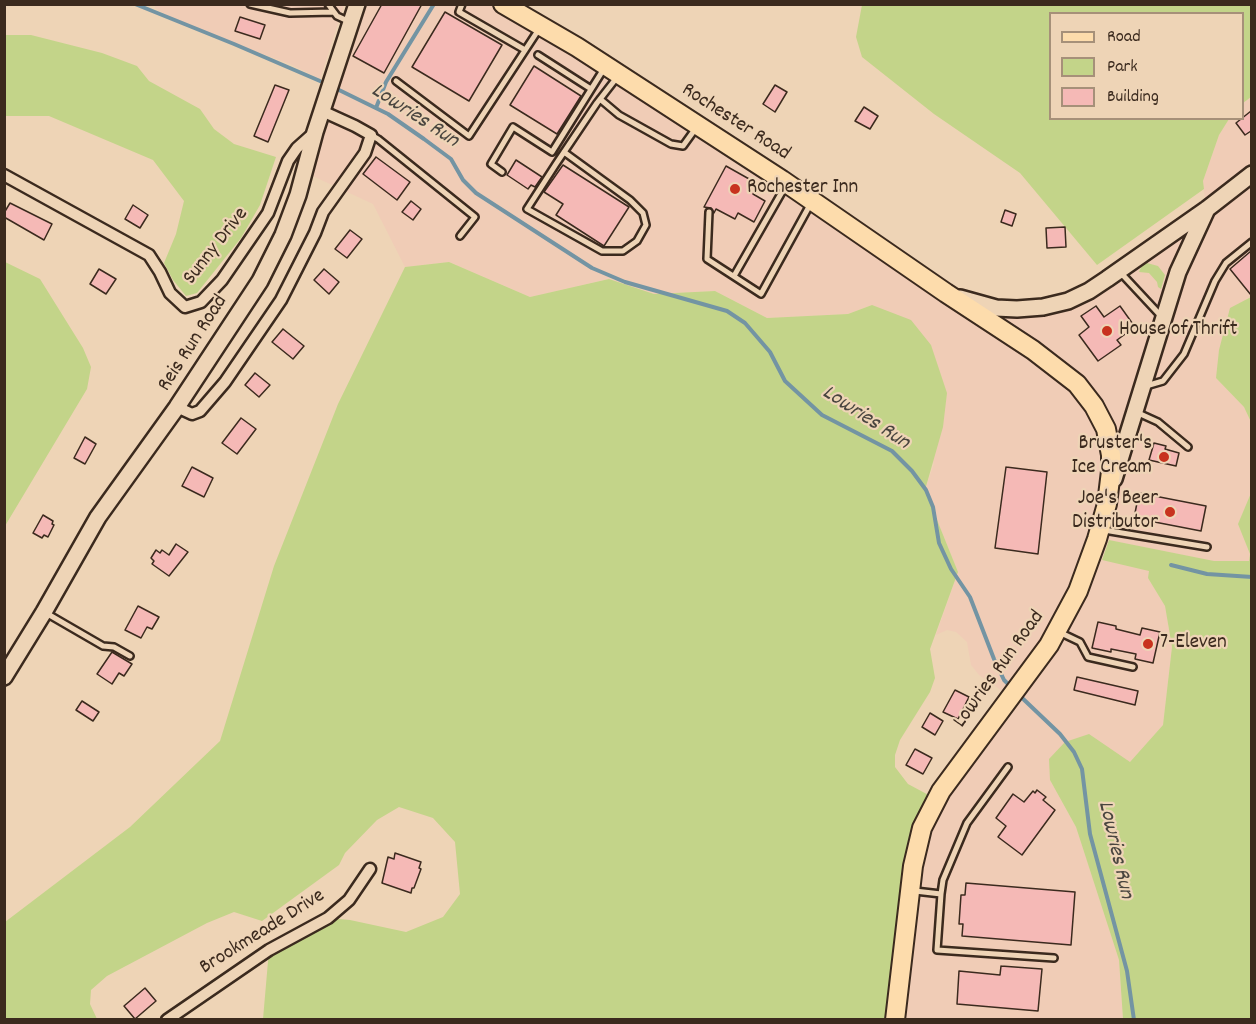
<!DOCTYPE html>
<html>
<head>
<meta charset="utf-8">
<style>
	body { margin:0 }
	#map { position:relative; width:1256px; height:1024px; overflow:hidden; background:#eed4b6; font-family:Dekko,sans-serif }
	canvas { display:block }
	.frame { position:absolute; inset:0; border:6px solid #3b2a1e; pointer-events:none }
	.legend { position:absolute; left:1049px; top:12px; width:195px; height:108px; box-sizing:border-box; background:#eed4b6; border:2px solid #a69079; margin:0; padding:8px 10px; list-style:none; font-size:18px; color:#3b2a1e }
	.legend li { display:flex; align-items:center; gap:12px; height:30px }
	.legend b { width:30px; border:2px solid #a69079 }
</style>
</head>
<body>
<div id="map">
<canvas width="1256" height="1024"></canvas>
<div class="frame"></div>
<ul class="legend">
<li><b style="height:8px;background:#fddcac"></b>Road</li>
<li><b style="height:16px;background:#c3d489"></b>Park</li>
<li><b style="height:16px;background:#f5b9b6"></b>Building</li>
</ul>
</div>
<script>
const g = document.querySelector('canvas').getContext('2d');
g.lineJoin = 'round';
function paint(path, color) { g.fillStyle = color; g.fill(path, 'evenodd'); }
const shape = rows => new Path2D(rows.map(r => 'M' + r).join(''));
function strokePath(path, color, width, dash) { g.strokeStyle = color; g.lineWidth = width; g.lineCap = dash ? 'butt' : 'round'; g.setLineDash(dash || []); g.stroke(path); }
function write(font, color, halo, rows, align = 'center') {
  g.font = font + ' Dekko,sans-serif'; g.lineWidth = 4.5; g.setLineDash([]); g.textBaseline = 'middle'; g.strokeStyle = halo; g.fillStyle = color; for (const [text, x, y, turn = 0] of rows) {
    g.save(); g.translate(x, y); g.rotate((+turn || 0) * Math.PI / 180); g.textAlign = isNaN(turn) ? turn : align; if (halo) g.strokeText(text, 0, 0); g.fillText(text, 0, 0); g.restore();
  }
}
const built = shape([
	[155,4,344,5,320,79,290,64,182,25,155,8],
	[357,5,503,5,946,293,996,308,1068,301,1206,210,1203,181,1219,135,1229,119,1242,118,1243,103,1251,97,1251,297,1246,299,1216,378,1244,407,1251,422,1251,493,1239,524,1250,554,1247,577,1164,551,1148,578,1165,606,1172,647,1163,725,1130,762,1050,780,1076,827,1119,960,1123,1019,895,1019,918,839,1011,697,979,675,971,665,967,642,956,632,947,630,936,635,958,572,925,490,934,464,872,305,848,314,767,318,715,291,654,294,609,279,530,297,449,262,405,267,373,204,304,172]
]);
const green = shape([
	[862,5,1251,5,1251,97,1243,103,1242,14,1050,14,1050,118,1229,119,1219,135,1203,181,1204,189,1097,265,1020,173,934,114,862,57,856,37],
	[5,35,31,35,102,53,137,66,149,81,200,109,214,129,234,144,276,157,260,205,241,238,197,293,186,296,173,280,164,263,176,234,184,201,153,160,49,116,5,116],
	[5,262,40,279,83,348,91,367,87,389,5,526],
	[449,262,530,297,609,279,654,294,715,291,767,318,848,314,872,305,911,320,931,345,947,393,943,427,925,490,958,572,930,649,935,678,930,692,900,740,895,755,895,767,908,784,936,799,925,819,895,1019,263,1019,269,950,328,918,350,920,406,932,443,917,460,894,455,842,433,818,399,807,377,820,345,853,339,865,262,921,234,912,207,923,107,976,91,990,90,1004,97,1019,5,1020,5,922,130,827,220,741,274,566,338,404,405,267],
	[1147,263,1158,266,1165,275,1161,289,1158,287,1157,282,1149,273,1139,272,1142,265],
	[1251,297,1252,297,1251,422,1244,407,1216,378,1219,350,1230,308],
	[1251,493,1251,1019,1123,1019,1119,960,1076,827,1050,780,1049,759,1065,742,1089,734,1130,762,1163,725,1172,647,1165,606,1148,578,1149,571,1102,560,1109,540,1214,561,1249,561,1250,554,1238,524]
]);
const stream = shape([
	[135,4,234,44,320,81],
	[337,89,388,114,424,139,451,159,463,180,476,193,592,268,625,282,727,311,745,323,770,352,785,381,822,415,892,451,912,471,926,490,933,507,939,543,951,569,970,597,994,659,1004,680,1011,687],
	[376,108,386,82,434,4],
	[1171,565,1207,574,1252,577],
	[1019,695,1060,734,1074,752,1082,769,1090,834,1127,971,1134,1020]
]);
const building = shape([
	[382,4,422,4,384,73,353,56,382,4],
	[445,12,502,45,469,101,412,67,445,12],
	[240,17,265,25,260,39,235,31,240,17],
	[534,66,581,96,557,134,510,105,534,66],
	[275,85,289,90,268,142,254,136,275,85],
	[775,85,787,92,775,112,763,104,775,85],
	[864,107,878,116,870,129,855,121,864,107],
	[1251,111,1251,131,1245,135,1236,123,1251,111],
	[376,157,410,182,397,200,363,174,376,157],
	[516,160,542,177,535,187,531,185,528,189,507,175,516,160],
	[563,165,629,207,604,246,556,215,563,204,544,192,563,165],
	[726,166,758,184,753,194,765,201,754,222,738,213,735,219,716,209,714,213,711,208,704,207,726,166],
	[411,201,421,209,413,220,402,212,411,201],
	[10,203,52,224,44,240,4,217,4,213,10,203],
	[133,205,148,215,140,228,125,219,133,205],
	[1005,210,1016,214,1012,226,1001,222,1005,210],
	[1065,227,1066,247,1047,248,1046,228,1065,227],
	[350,230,362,239,347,258,335,249,350,230],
	[1251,251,1251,295,1230,269,1251,251],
	[99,269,116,279,106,294,90,284,99,269],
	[324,269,339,282,329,294,314,280,324,269],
	[1096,306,1104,317,1120,306,1135,327,1117,340,1121,345,1098,361,1079,335,1089,327,1081,316,1096,306],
	[283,329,304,346,293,359,272,342,283,329],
	[255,373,270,385,259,397,245,385,255,373],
	[241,418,256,429,237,454,222,443,241,418],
	[85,437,96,444,85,464,74,458,85,437],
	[1154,443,1166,446,1165,449,1179,453,1176,466,1149,460,1154,443],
	[192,467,213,478,204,497,182,486,192,467],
	[1006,467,1047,472,1038,554,995,548,1006,467],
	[1139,493,1206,506,1201,531,1134,518,1139,493],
	[43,515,53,521,52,524,54,525,48,537,44,535,42,538,33,533,43,515],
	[176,544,188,552,169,576,152,564,154,561,151,558,156,550,160,553,162,550,169,555,176,544],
	[138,606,159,617,152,629,147,627,141,638,125,630,138,606],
	[1098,622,1116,626,1116,629,1140,635,1142,628,1160,632,1153,663,1135,659,1136,654,1111,649,1111,652,1092,648,1098,622],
	[112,652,132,664,124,676,119,673,112,684,97,674,112,652],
	[1077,677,1138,691,1135,705,1074,690,1077,677],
	[955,690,969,697,958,719,943,712,955,690],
	[82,701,99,712,93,721,76,710,82,701],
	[930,713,943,721,935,735,922,727,930,713],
	[915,749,932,758,923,774,906,765,915,749],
	[1037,790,1046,797,1043,800,1055,810,1022,855,998,837,1006,826,996,818,1013,794,1024,802,1033,791,1035,793,1037,790],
	[395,853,421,862,419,868,421,869,414,888,412,888,411,893,382,883,388,857,394,859,395,853],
	[966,883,1075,892,1071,945,962,936,963,924,959,924,961,895,965,895,966,883],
	[1001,966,1042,969,1038,1011,957,1004,959,971,1000,975,1001,966],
	[145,988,156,1001,135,1019,124,1006,145,988]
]);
const lane = shape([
	[250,4,290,13,333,12],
	[328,4,337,16,350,22],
	[462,4,459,12,525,50],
	[538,55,591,89],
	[396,81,469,136,539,29],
	[600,99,619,115,671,144,683,146,696,128],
	[371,135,378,139,475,217,460,236],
	[564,152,630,200,643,213,646,225,637,241,623,251,602,251,527,209,556,164,597,103,618,76],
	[502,172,491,164,513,127,552,152,605,67],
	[709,212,707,259,761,294,811,203],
	[1120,272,1161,316],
	[734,276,786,185],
	[1146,386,1163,381,1184,354,1215,281,1226,263,1252,242],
	[1136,412,1158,422,1188,447],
	[1104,530,1207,547],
	[46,613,103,646,114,647,130,656],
	[1059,632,1080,642,1088,657,1133,667],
	[915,891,941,894,937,950,1054,958],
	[941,894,943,880,967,823,1008,767]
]);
const street = shape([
	[4,175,149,255,160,272,170,293,185,307,201,302,222,280,268,213,288,161,297,148,315,132],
	[177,407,192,414,200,411,225,382,281,300,315,233,323,212,365,153,371,135,355,126,322,111],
	[167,1020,269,950,328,918,349,900,370,869]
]);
const secondary = shape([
	[960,298,996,308,1017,309,1043,307,1068,301,1089,291,1107,279,1207,209,1252,174],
	[1114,479,1178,272,1207,209],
	[4,677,44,612,98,517,177,407,260,281,283,235,298,195,315,132,357,4]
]);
const primary = shape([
	[503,4,577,47,782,180,946,293,1033,350,1077,384,1094,406,1106,429,1111,455,1111,471,1107,504,1097,539,1078,591,1049,645,941,791,922,828,913,866,895,1020]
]);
const markers = [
	[735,189,6,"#c8321e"],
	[1107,331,6,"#c8321e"],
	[1164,457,6,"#c8321e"],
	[1170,512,6,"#c8321e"],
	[1148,644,6,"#c8321e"]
];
const streetNames = [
	["Rochester Road",735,123,33],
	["Sunny Drive",217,247,-52],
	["Reis Run Road",194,344,-57],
	["Lowries Run Road",1000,670,-54],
	["Brookmeade Drive",263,933,-32]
];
const poiNames = [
	["Rochester Inn",747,189],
	["House of Thrift",1119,331],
	["Bruster's",1152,445,"right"],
	["Ice Cream",1152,469,"right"],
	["Joe's Beer",1158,500,"right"],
	["Distributor",1158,524,"right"],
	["7-Eleven",1160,644]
];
const waterNames = [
	["Lowries Run",414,117,33],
	["Lowries Run",865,419,33],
	["Lowries Run",1114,850,77]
];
paint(built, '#f0ccb6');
paint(green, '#c3d489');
strokePath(stream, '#7394a3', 4);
paint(building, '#f5b9b6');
strokePath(building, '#3b2a1e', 1.5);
strokePath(lane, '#3b2a1e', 10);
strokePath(street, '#3b2a1e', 15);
strokePath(secondary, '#3b2a1e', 20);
strokePath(primary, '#3b2a1e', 22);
strokePath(lane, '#eed4b6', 5);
strokePath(street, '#eed4b6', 10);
strokePath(secondary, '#eed4b6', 15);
strokePath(primary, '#fddcac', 18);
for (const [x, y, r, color] of markers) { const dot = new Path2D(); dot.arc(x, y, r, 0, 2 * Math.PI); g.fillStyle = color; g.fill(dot); strokePath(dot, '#eed4b6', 2); }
write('21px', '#3b2a1e', '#eed4b6', streetNames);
write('21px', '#3b2a1e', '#eed4b6', poiNames, 'left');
write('italic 22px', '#49453f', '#eed4b6', waterNames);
</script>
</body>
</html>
